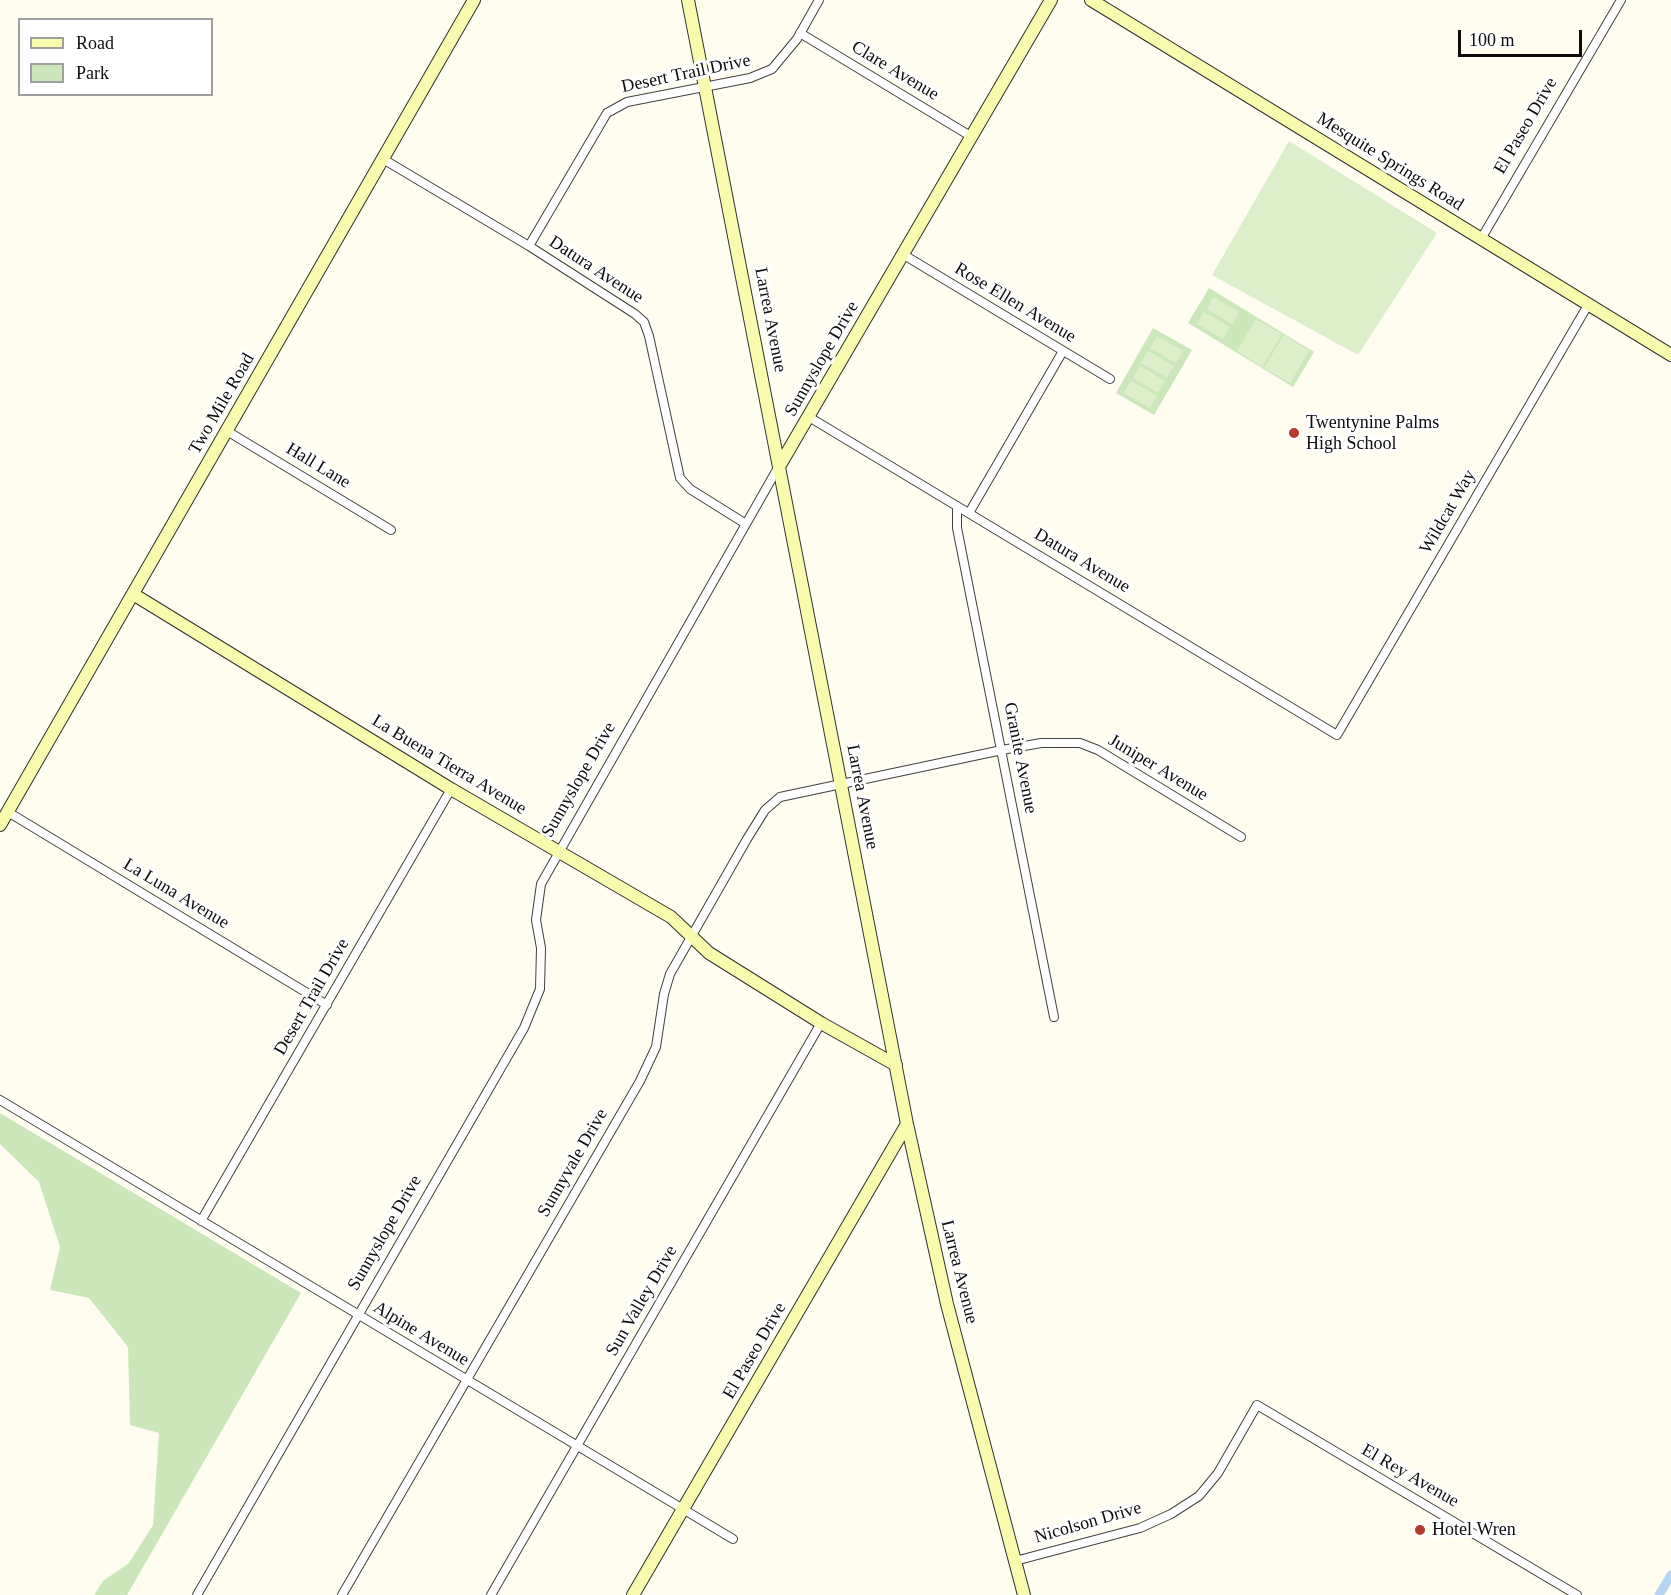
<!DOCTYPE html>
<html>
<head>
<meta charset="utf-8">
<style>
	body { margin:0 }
	#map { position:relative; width:1671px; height:1595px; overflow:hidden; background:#fefdef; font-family:"Times New Roman",serif }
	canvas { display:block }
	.legend { position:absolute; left:18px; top:18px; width:195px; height:78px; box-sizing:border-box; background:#fff; border:2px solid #9e9e9e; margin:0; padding:8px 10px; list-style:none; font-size:18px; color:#0d0d0d }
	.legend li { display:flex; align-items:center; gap:12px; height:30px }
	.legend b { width:30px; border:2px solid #9e9e9e }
	.scale { position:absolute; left:1458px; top:30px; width:124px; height:27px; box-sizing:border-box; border:3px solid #0d0d0d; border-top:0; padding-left:8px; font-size:18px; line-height:21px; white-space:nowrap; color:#0d0d0d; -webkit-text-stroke:4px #fff; paint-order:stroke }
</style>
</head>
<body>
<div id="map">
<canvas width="1671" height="1595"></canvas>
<ul class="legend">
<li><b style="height:8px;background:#f8fbad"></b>Road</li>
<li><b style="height:16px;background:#cbe7ba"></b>Park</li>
</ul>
<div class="scale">100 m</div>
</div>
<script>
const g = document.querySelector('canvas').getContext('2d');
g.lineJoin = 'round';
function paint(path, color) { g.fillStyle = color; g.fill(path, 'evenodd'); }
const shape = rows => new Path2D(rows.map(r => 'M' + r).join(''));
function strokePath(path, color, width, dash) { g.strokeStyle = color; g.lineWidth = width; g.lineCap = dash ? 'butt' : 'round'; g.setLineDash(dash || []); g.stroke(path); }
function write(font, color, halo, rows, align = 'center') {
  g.font = font + ' "Times New Roman",serif'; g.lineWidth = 6; g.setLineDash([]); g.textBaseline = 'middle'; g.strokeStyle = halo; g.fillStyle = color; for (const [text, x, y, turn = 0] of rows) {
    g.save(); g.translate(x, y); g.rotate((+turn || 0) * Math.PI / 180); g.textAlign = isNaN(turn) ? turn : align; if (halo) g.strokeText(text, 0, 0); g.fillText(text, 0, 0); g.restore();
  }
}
const green = shape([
	[1209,288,1314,352,1293,387,1188,323],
	[1153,328,1192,350,1154,415,1116,393],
	[0,1113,301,1293,127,1595,94,1595,103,1581,129,1563,153,1525,159,1433,130,1425,128,1347,89,1298,50,1290,60,1247,39,1182,0,1144]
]);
const pitch = shape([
	[1289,141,1437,233,1358,355,1212,275],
	[1213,297,1239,312,1232,324,1207,309],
	[1204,312,1230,327,1223,339,1197,324],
	[1256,319,1282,334,1262,367,1237,351],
	[1284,335,1309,351,1290,383,1264,368],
	[1157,336,1183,351,1176,363,1150,348],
	[1148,351,1174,366,1167,377,1141,363],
	[1140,366,1165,381,1158,393,1133,378],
	[1131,381,1157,396,1150,408,1124,393]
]);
const canal = shape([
	[1659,1595,1671,1575]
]);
const street = shape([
	[800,33,972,137],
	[383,159,529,246,635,314,644,322,649,336,680,478,690,489,746,524],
	[1481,239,1621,0],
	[529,246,607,113,627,102,750,78,772,69,797,39,819,0],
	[904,255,1110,379],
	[809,417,1337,735,1588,305],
	[227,431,391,530],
	[957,506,957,528,1054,1017],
	[969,513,1063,351],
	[8,812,327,1005],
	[0,1100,733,1539],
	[201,1221,451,789],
	[1015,1561,1140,1528,1171,1514,1199,1496,1218,1473,1257,1405,1577,1595],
	[197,1595,524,1028,540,989,541,948,536,920,541,884,779,466],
	[342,1595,640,1081,656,1047,664,994,670,974,747,839,765,810,780,797,1002,750,1041,743,1080,743,1098,750,1241,837],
	[491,1595,821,1023]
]);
const secondary = shape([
	[688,0,907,1124,947,1304,1024,1595],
	[1091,0,1671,355],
	[780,465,1051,0],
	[133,594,451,789,671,917,709,953,821,1023,896,1065],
	[0,825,474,0],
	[633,1595,907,1124]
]);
const markers = [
	[1294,433,6,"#b6392d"],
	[1420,1530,6,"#b6392d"]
];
const streetNames = [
	["Clare Avenue",895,71,31],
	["Desert Trail Drive",686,74,-12],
	["El Paseo Drive",1526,126,-60],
	["Mesquite Springs Road",1390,162,32],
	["Datura Avenue",596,270,33],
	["Rose Ellen Avenue",1015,303,31],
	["Larrea Avenue",770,320,79],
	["Sunnyslope Drive",822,359,-60],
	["Two Mile Road",222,404,-60],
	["Hall Lane",318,466,31],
	["Wildcat Way",1448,512,-60],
	["Datura Avenue",1082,561,31],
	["Granite Avenue",1020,758,79],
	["La Buena Tierra Avenue",449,765,31],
	["Juniper Avenue",1158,768,31],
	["Sunnyslope Drive",579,780,-60],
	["Larrea Avenue",862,797,79],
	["La Luna Avenue",176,894,31],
	["Desert Trail Drive",312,997,-60],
	["Sunnyvale Drive",573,1163,-60],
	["Sunnyslope Drive",385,1233,-60],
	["Larrea Avenue",959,1272,76],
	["Sun Valley Drive",642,1301,-60],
	["Alpine Avenue",421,1334,31],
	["El Paseo Drive",755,1351,-60],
	["El Rey Avenue",1410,1476,30],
	["Nicolson Drive",1088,1523,-16]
];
const poiNames = [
	["Twentynine Palms",1306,423],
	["High School",1306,444],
	["Hotel Wren",1432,1530]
];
paint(green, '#cbe7ba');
paint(pitch, '#ddeecb');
strokePath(canal, '#b6d4f3', 9);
strokePath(street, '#404040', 10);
strokePath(secondary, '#2f2f2f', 14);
strokePath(street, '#fff', 8);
strokePath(secondary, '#f8fbad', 12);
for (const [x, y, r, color] of markers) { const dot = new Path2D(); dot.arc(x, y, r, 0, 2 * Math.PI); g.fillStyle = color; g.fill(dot); strokePath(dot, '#fff', 2); }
write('18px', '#0d0d0d', '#fff', streetNames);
write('18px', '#0d0d0d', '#fff', poiNames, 'left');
</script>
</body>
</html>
